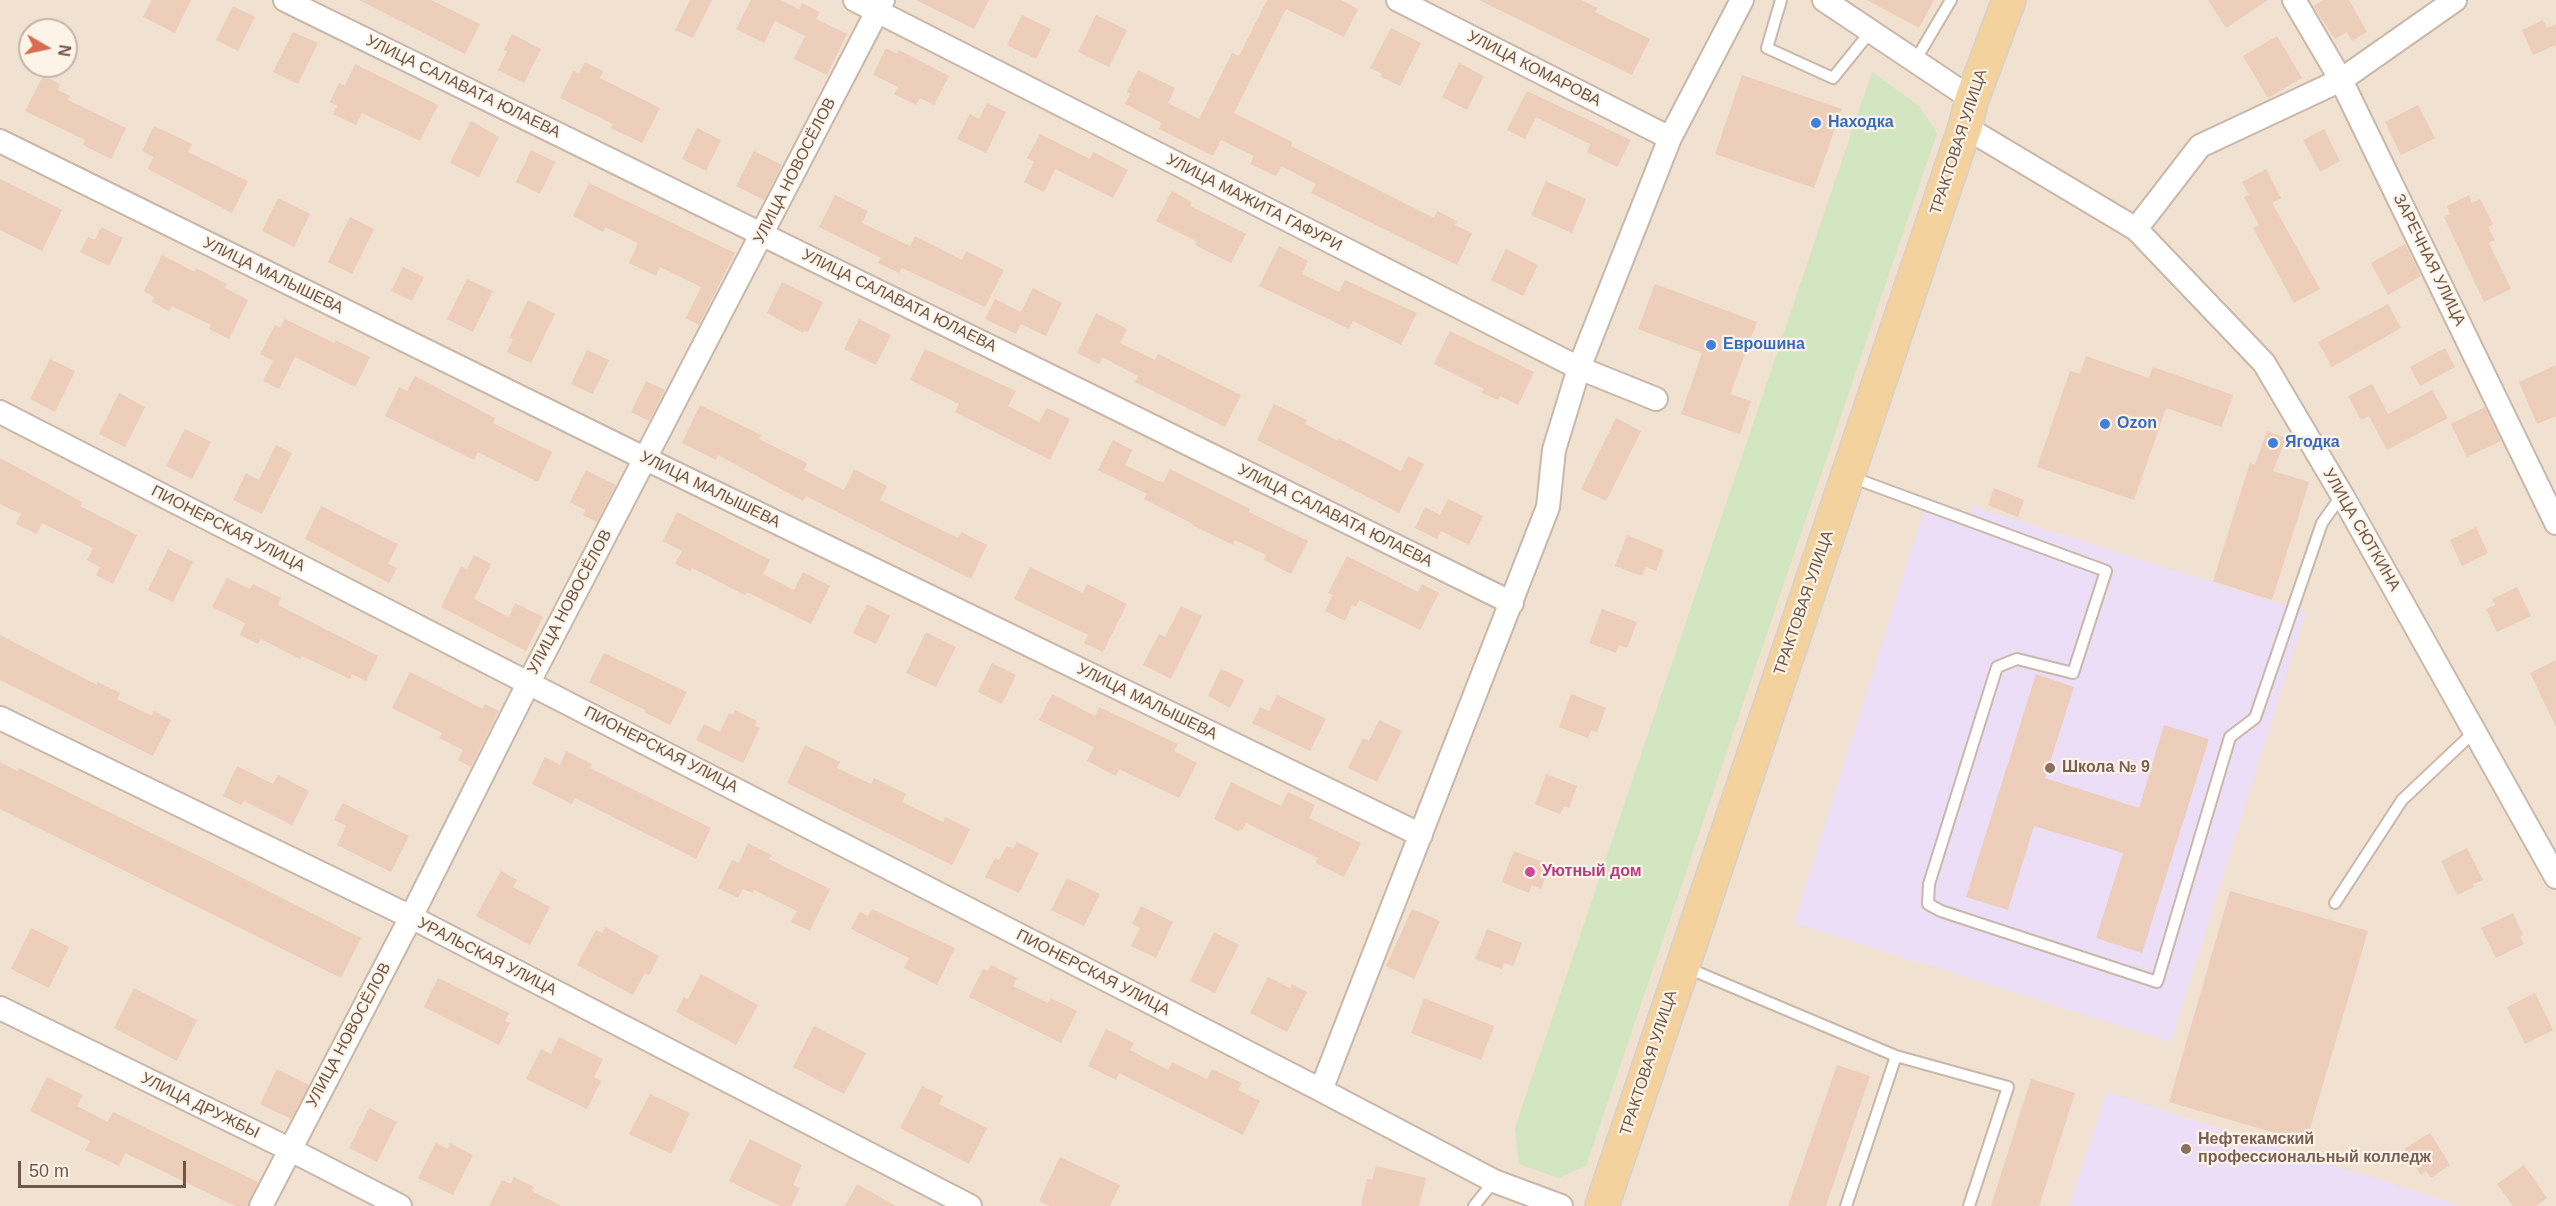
<!DOCTYPE html>
<html>
<head>
<meta charset="utf-8">
<style>
	body { margin:0 }
	#map { position:relative; width:2556px; height:1206px; overflow:hidden; background:#faf0e1; font-family:Arial,sans-serif }
	canvas { display:block }
	.north { position:absolute; left:18px; top:18px; width:60px; height:60px; box-sizing:border-box; background:#fdf4e7; border:2px solid #c4b5a8; border-radius:50%; rotate:99deg; font-size:16px; font-weight:700; line-height:24px; text-align:center; color:#6f564a }
	.north::after { content:''; display:block; margin:auto; width:21px; height:27px; background:#db6b4f; clip-path:polygon(50% 0,100% 100%,50% 72%,0 100%) }
	.scale { position:absolute; left:18px; top:1161px; width:168px; height:27px; box-sizing:border-box; border:3px solid #6f564a; border-top:0; padding-left:8px; font-size:18px; line-height:21px; white-space:nowrap; color:#6f564a; -webkit-text-stroke:4px #fdf4e7; paint-order:stroke }
</style>
</head>
<body>
<div id="map">
<canvas width="2556" height="1206"></canvas>
<div class="north">N</div>
<div class="scale">50 m</div>
</div>
<script>
const g = document.querySelector('canvas').getContext('2d');
g.lineJoin = 'round';
function paint(path, color) { g.fillStyle = color; g.fill(path, 'evenodd'); }
const shape = rows => new Path2D(rows.map(r => 'M' + r).join(''));
function strokePath(path, color, width, dash) { g.strokeStyle = color; g.lineWidth = width; g.lineCap = dash ? 'butt' : 'round'; g.setLineDash(dash || []); g.stroke(path); }
function write(font, color, halo, rows, align = 'center') {
  g.font = font + ' Arial,sans-serif'; g.lineWidth = 4.5; g.setLineDash([]); g.textBaseline = 'middle'; g.strokeStyle = halo; g.fillStyle = color; for (const [text, x, y, turn = 0] of rows) {
    g.save(); g.translate(x, y); g.rotate((+turn || 0) * Math.PI / 180); g.textAlign = isNaN(turn) ? turn : align; if (halo) g.strokeText(text, 0, 0); g.fillText(text, 0, 0); g.restore();
  }
}
const residential = shape([
	[0,0,2556,0,2556,1206,0,1206],
	[30,30,66,30,66,66,30,66]
]);
const education = shape([
	[1972,506,2306,612,2171,1042,1794,923,1924,510,1966,524],
	[2107,1092,2461,1206,2069,1206]
]);
const green = shape([
	[1872,72,1919,106,1937,133,1586,1166,1558,1178,1519,1164,1515,1128]
]);
const building = shape([
	[152,0,191,0,175,33,143,17],
	[359,0,431,0,480,24,465,54],
	[690,0,712,0,693,38,675,30],
	[751,0,780,0,799,9,802,3,820,12,816,19,847,34,827,75,794,59,805,36,775,21,764,43,736,29],
	[916,0,989,0,974,29],
	[1267,0,1341,0,1358,9,1344,37,1286,9,1234,113,1292,142,1291,146,1434,218,1437,211,1457,221,1455,225,1472,233,1457,265,1311,193,1316,184,1281,166,1276,176,1250,164,1254,156,1221,140,1213,156,1159,129,1162,123,1125,104,1130,94,1127,92,1138,70,1175,88,1168,103,1199,119,1232,53,1239,56],
	[1479,0,1581,0,1598,8,1595,12,1650,39,1632,75],
	[1867,0,1934,0,1919,28],
	[2208,0,2268,0,2226,28],
	[2324,0,2349,0,2367,32,2352,41,2347,32,2335,39,2313,6],
	[233,6,255,17,238,51,216,40],
	[1022,15,1051,29,1036,59,1007,45],
	[1096,15,1127,30,1109,67,1078,52],
	[2543,20,2547,28,2556,24,2556,45,2533,55,2522,30],
	[1391,28,1421,43,1400,86,1381,77,1382,74,1370,68],
	[293,32,318,43,298,84,273,72],
	[512,34,541,49,524,83,498,70,507,51,504,50],
	[2277,36,2302,78,2268,98,2243,56],
	[886,48,897,54,899,50,949,76,934,105,920,98,916,105,894,94,898,87,873,75],
	[585,62,603,71,600,78,660,108,642,143,611,128,613,124,560,98,573,71,579,73],
	[1459,63,1484,76,1467,110,1442,97],
	[355,64,438,105,420,141,362,113,356,125,333,114,337,106,330,102,339,83,345,86],
	[1742,75,1842,109,1814,188,1715,154],
	[43,76,60,84,58,90,70,96,68,100,126,128,111,159,83,145,85,140,25,111],
	[1527,91,1631,140,1617,167,1587,152,1590,144,1536,117,1525,139,1507,130],
	[987,103,1006,112,986,153,957,139,970,114,979,119],
	[2418,105,2435,138,2401,155,2385,122],
	[471,121,499,137,479,177,450,163],
	[154,126,192,144,188,152,248,181,232,213,148,169,153,157,142,151],
	[697,128,721,140,706,171,682,159],
	[2324,129,2340,161,2320,172,2303,140],
	[1040,134,1090,159,1093,152,1128,170,1113,198,1055,169,1044,192,1024,182,1034,162,1027,158],
	[531,150,555,162,540,194,516,182],
	[754,151,782,165,764,200,736,186],
	[2266,169,2281,198,2272,203,2320,289,2294,303,2253,228,2259,225,2244,197,2249,195,2242,182],
	[0,179,62,210,42,251,0,230],
	[1546,181,1586,199,1572,233,1531,215],
	[589,183,735,253,699,325,686,318,701,287,660,267,656,276,629,263,638,243,605,227,603,232,573,216],
	[1172,191,1192,202,1190,206,1246,234,1231,263,1195,245,1196,241,1156,221],
	[835,195,868,211,862,223,910,246,915,236,962,260,966,251,1004,270,985,307,902,268,899,273,878,263,881,258,819,227],
	[2469,195,2472,203,2480,199,2493,224,2488,227,2495,240,2489,243,2511,289,2484,302,2444,217,2450,214,2447,206],
	[278,198,310,214,294,247,262,231],
	[350,217,374,229,352,274,328,262],
	[101,227,123,238,109,266,80,252,88,237,95,240],
	[2405,244,2421,276,2388,295,2371,263],
	[1279,246,1308,261,1302,274,1339,292,1345,280,1417,313,1401,345,1353,321,1349,329,1259,286],
	[1506,249,1538,265,1523,296,1491,280],
	[162,255,195,272,196,268,227,284,225,288,248,300,229,339,209,329,211,325,172,306,169,311,152,302,154,297,144,291],
	[403,267,424,277,412,301,391,291],
	[467,279,493,291,473,332,447,319],
	[782,282,823,302,808,332,804,331,803,333,767,313],
	[1655,284,1757,322,1730,394,1751,401,1740,434,1681,414,1702,353,1638,329],
	[1033,288,1062,303,1046,336,1021,324,1016,334,985,319,995,299,1021,312],
	[528,300,555,314,531,363,507,352,513,339,509,338],
	[2388,304,2401,328,2332,367,2318,342],
	[1096,313,1127,329,1120,343,1155,360,1158,354,1241,395,1225,427,1135,382,1138,376,1102,357,1099,364,1077,353],
	[285,319,334,343,335,340,370,357,355,387,295,357,279,389,263,381,273,361,260,354,275,325,280,328],
	[859,319,891,335,876,365,844,349],
	[1450,331,1534,372,1518,405,1500,396,1498,400,1482,393,1484,389,1434,364],
	[2445,348,2455,367,2420,386,2410,367],
	[925,349,1016,391,1008,406,1039,422,1047,408,1070,419,1050,460,955,412,959,404,910,380],
	[587,350,609,360,593,394,571,384],
	[2086,356,2149,378,2153,367,2233,395,2222,427,2166,408,2134,500,2037,467,2070,371,2080,374],
	[50,359,75,371,55,412,30,399],
	[2556,365,2556,416,2537,424,2519,382],
	[415,376,495,418,493,423,552,452,538,482,478,452,474,460,385,416,399,387,407,391],
	[646,381,665,390,649,421,631,412],
	[2372,384,2388,414,2432,390,2448,418,2387,450,2369,416,2361,420,2348,396],
	[119,393,145,407,125,447,99,434],
	[1274,404,1307,420,1305,424,1338,441,1339,439,1401,471,1408,456,1424,464,1399,513,1257,440],
	[700,405,761,435,759,439,807,463,804,470,844,490,854,469,887,486,880,500,958,538,961,532,987,545,971,579,806,496,803,501,718,455,716,460,682,443],
	[2485,407,2501,441,2467,457,2451,424],
	[1616,418,1641,431,1606,501,1581,489],
	[185,429,211,442,192,479,166,466],
	[2267,431,2286,438,2273,471,2309,482,2272,600,2213,581,2250,463,2255,465],
	[1113,440,1132,450,1125,465,1163,483,1170,469,1250,509,1249,512,1308,541,1291,574,1264,560,1266,555,1235,540,1233,545,1192,525,1193,524,1144,499,1147,494,1098,470],
	[276,445,292,453,262,514,233,500,246,473,259,480],
	[0,458,82,502,80,506,137,535,113,584,96,575,100,567,87,560,93,548,42,523,37,534,16,524,21,514,0,504],
	[586,470,616,485,597,522,583,515,585,510,570,502],
	[1994,488,2024,500,2018,517,1988,505],
	[1448,499,1483,516,1469,545,1441,531,1437,539,1415,528,1425,507,1440,515],
	[321,506,398,544,388,564,397,568,389,583,305,539],
	[677,512,770,560,763,574,794,590,803,572,830,586,811,624,747,592,745,595,692,568,690,571,675,564,682,551,663,541],
	[2476,527,2488,553,2462,566,2450,540],
	[1627,535,1664,550,1656,571,1646,567,1642,576,1615,566],
	[168,549,193,562,173,602,148,590],
	[474,555,491,564,474,599,509,617,515,603,543,617,526,651,441,607,461,566,467,569],
	[1347,556,1418,592,1422,584,1439,593,1420,630,1359,600,1356,607,1352,605,1345,621,1325,611,1333,595,1328,593],
	[1030,567,1083,593,1087,584,1127,604,1103,652,1084,643,1088,635,1014,599],
	[227,578,250,589,253,584,281,598,278,605,378,656,366,681,352,674,350,679,302,656,300,659,261,639,258,644,240,635,245,623,212,607],
	[2517,587,2531,616,2497,632,2486,609,2495,605,2492,599],
	[867,604,890,616,876,644,853,633],
	[1181,606,1202,616,1171,679,1143,665,1159,634,1165,637],
	[1602,609,1637,622,1627,648,1619,645,1616,653,1589,643],
	[926,632,956,647,936,687,906,673],
	[0,635,97,685,98,682,120,693,117,699,152,716,154,711,171,720,153,756,0,680],
	[604,653,687,692,670,725,644,712,645,710,589,682],
	[2556,660,2556,727,2530,673],
	[992,663,1016,675,1002,704,978,692],
	[1221,669,1244,680,1230,708,1208,696],
	[410,672,483,709,485,704,499,711,471,767,458,760,463,750,439,738,442,733,392,708],
	[2036,674,2074,687,2045,778,2139,808,2164,725,2209,739,2142,953,2096,938,2123,853,2034,826,2008,910,1966,897],
	[1052,694,1095,716,1099,707,1178,744,1174,751,1197,763,1179,798,1119,769,1116,776,1087,761,1094,747,1039,720],
	[1571,694,1606,708,1597,732,1591,730,1588,738,1559,727],
	[1277,695,1326,719,1310,751,1252,723,1260,707,1269,711],
	[735,710,757,721,755,726,760,728,743,763,696,740,704,724,720,732,729,713,733,715],
	[1379,720,1402,731,1377,782,1348,768,1363,738,1369,741],
	[805,745,840,762,837,768,871,784,874,778,906,794,902,802,943,822,945,817,970,829,952,865,787,783],
	[566,751,592,764,590,768,711,828,696,859,575,798,572,804,532,784,545,757,560,765],
	[0,762,17,771,19,768,209,861,361,938,341,978,0,809],
	[237,766,273,784,278,775,309,791,292,825,244,801,241,805,223,796],
	[1546,774,1577,786,1569,808,1564,806,1560,814,1535,804],
	[1231,782,1281,806,1288,792,1315,805,1309,818,1361,843,1344,877,1316,863,1318,858,1246,823,1242,830,1240,829,1238,831,1214,819],
	[343,803,409,836,391,872,337,845,346,826,334,820],
	[1017,842,1039,853,1019,893,985,877,995,858,999,860,1007,846,1013,849],
	[748,843,772,855,769,859,830,889,810,931,791,922,797,911,754,890,753,893,743,889,738,898,718,888,732,860,739,863],
	[2467,848,2483,880,2473,884,2474,887,2457,895,2441,861],
	[1514,851,1550,865,1541,889,1532,885,1529,893,1502,882],
	[501,871,517,880,513,887,550,907,530,945,476,916],
	[1067,878,1100,894,1084,926,1051,910],
	[2230,891,2368,931,2306,1142,2169,1102],
	[1141,906,1173,922,1156,958,1131,946,1140,928,1132,924],
	[872,909,955,948,937,985,904,968,909,958,851,929,860,912,868,916],
	[1412,909,1440,921,1414,979,1386,966],
	[2513,913,2523,935,2520,937,2524,944,2496,958,2481,928],
	[605,927,659,956,649,975,645,973,633,995,577,965,596,930,602,933],
	[31,928,69,947,49,988,11,969],
	[1487,929,1522,943,1513,966,1504,963,1502,969,1475,959],
	[1214,932,1239,945,1215,993,1190,981],
	[991,965,1017,978,1013,986,1048,1003,1051,998,1077,1011,1061,1043,969,997,983,969,988,971],
	[701,974,758,1005,736,1045,676,1012,684,997,688,999],
	[1268,977,1290,988,1292,984,1307,992,1287,1032,1250,1013],
	[438,978,509,1013,505,1021,510,1023,499,1045,424,1007],
	[134,988,197,1020,177,1061,114,1028],
	[2535,993,2553,1030,2525,1044,2507,1007],
	[1424,998,1494,1026,1481,1060,1411,1033],
	[814,1026,866,1053,844,1094,793,1067],
	[1106,1029,1134,1043,1130,1050,1168,1070,1172,1062,1207,1079,1212,1069,1242,1083,1238,1090,1260,1101,1243,1135,1119,1073,1116,1080,1088,1066],
	[559,1037,603,1059,594,1077,601,1081,587,1109,526,1079,541,1049,551,1054],
	[1837,1065,1870,1076,1826,1206,1788,1206],
	[277,1069,309,1085,291,1119,260,1104],
	[47,1077,83,1095,77,1106,108,1122,113,1112,258,1182,248,1206,235,1206,125,1153,119,1166,85,1150,90,1141,30,1111],
	[2031,1079,2075,1093,2039,1206,1991,1206],
	[922,1086,943,1096,939,1104,987,1128,969,1164,900,1128],
	[650,1094,690,1113,671,1154,629,1134],
	[369,1108,397,1122,377,1162,349,1148],
	[2430,1133,2450,1165,2431,1178,2426,1171,2421,1175,2404,1149],
	[750,1139,802,1165,793,1185,800,1188,791,1206,780,1206,729,1181],
	[436,1143,448,1149,450,1143,473,1155,453,1195,418,1178],
	[1060,1157,1120,1185,1110,1206,1050,1206,1039,1201],
	[2524,1165,2547,1198,2536,1206,2513,1206,2497,1184],
	[1376,1166,1426,1178,1419,1206,1361,1206,1367,1179,1372,1180],
	[514,1177,534,1187,532,1191,562,1206,489,1206,502,1180,511,1184],
	[857,1184,896,1206,845,1206]
]);
const service = shape([
	[1781,0,1767,48,1833,78,1871,31],
	[1915,61,1951,0],
	[1851,477,2106,571,2073,673,2017,659,1997,667,1929,884,1928,904,1941,911,2157,982,2230,737,2255,718,2322,523,2342,495],
	[2335,903,2402,800,2475,731],
	[1685,967,1896,1056,2008,1087,1969,1206],
	[1474,1206,1494,1181],
	[1846,1206,1896,1056]
]);
const minor = shape([
	[285,0,1512,603],
	[855,0,1579,368,1656,399],
	[1398,0,1670,138],
	[1824,0,1972,99],
	[2294,0,2341,80,2556,523],
	[1965,127,2136,229,2264,363,2342,495,2556,877],
	[0,141,646,459,1421,835],
	[2136,229,2200,146,2341,80,2455,0],
	[0,412,1321,1090],
	[0,718,411,917,970,1206],
	[0,1008,289,1149,400,1206],
	[261,1206,411,917,529,682,883,0],
	[1561,1206,1494,1181,1321,1090,1548,507,1554,450,1579,368,1670,138,1742,0]
]);
const primary = shape([
	[1602,1206,1965,127,1972,99,2009,0]
]);
const markers = [
	[1816,123,6,"#3f7fe0"],
	[1711,345,6,"#3f7fe0"],
	[2105,424,6,"#3f7fe0"],
	[2273,443,6,"#3f7fe0"],
	[2050,768,6,"#8d6e63"],
	[1530,872,6,"#d1479c"],
	[2186,1149,6,"#8d6e63"]
];
const streetNames = [
	["УЛИЦА КОМАРОВА",1534,69,27],
	["УЛИЦА САЛАВАТА ЮЛАЕВА",463,87,26],
	["ТРАКТОВАЯ УЛИЦА",1959,142,-72],
	["УЛИЦА НОВОСЁЛОВ",795,171,-63],
	["УЛИЦА МАЖИТА ГАФУРИ",1254,203,27],
	["ЗАРЕЧНАЯ УЛИЦА",2429,260,64],
	["УЛИЦА МАЛЫШЕВА",273,276,26],
	["УЛИЦА САЛАВАТА ЮЛАЕВА",899,301,26],
	["УЛИЦА МАЛЫШЕВА",710,490,26],
	["УЛИЦА САЛАВАТА ЮЛАЕВА",1335,516,26],
	["ПИОНЕРСКАЯ УЛИЦА",228,529,27],
	["УЛИЦА СЮТКИНА",2361,530,60],
	["УЛИЦА НОВОСЁЛОВ",570,602,-62],
	["ТРАКТОВАЯ УЛИЦА",1804,603,-71],
	["УЛИЦА МАЛЫШЕВА",1147,702,26],
	["ПИОНЕРСКАЯ УЛИЦА",661,750,27],
	["УРАЛЬСКАЯ УЛИЦА",487,957,27],
	["ПИОНЕРСКАЯ УЛИЦА",1093,973,27],
	["УЛИЦА НОВОСЁЛОВ",349,1035,-62],
	["ТРАКТОВАЯ УЛИЦА",1649,1063,-72],
	["УЛИЦА ДРУЖБЫ",200,1106,26]
];
const shopNames = [
	["Находка",1828,123],
	["Еврошина",1723,345],
	["Ozon",2117,424],
	["Ягодка",2285,443]
];
const educationNames = [
	["Школа № 9",2062,768],
	["Нефтекамский",2198,1140],
	["профессиональный колледж",2198,1158]
];
const hotelNames = [
	["Уютный дом",1542,872]
];
paint(residential, '#f1e1d0');
paint(education, '#ecdef6');
paint(green, '#d1e6c1');
paint(building, '#edcebb');
strokePath(service, '#c9b7a9', 14);
strokePath(minor, '#c9b7a9', 26);
strokePath(primary, '#d7d0cc', 36);
strokePath(service, '#fff', 10);
strokePath(minor, '#fff', 22);
strokePath(primary, '#f4d29e', 33);
for (const [x, y, r, color] of markers) { const dot = new Path2D(); dot.arc(x, y, r, 0, 2 * Math.PI); g.fillStyle = color; g.fill(dot); strokePath(dot, '#fdf4e7', 2); }
write('16px', '#6f564a', '#fdf4e7', streetNames);
write('bold 16px', '#366cbe', '#fdf4e7', shopNames, 'left');
write('bold 16px', '#785e54', '#fdf4e7', educationNames, 'left');
write('bold 16px', '#b23c85', '#fdf4e7', hotelNames, 'left');
</script>
</body>
</html>
